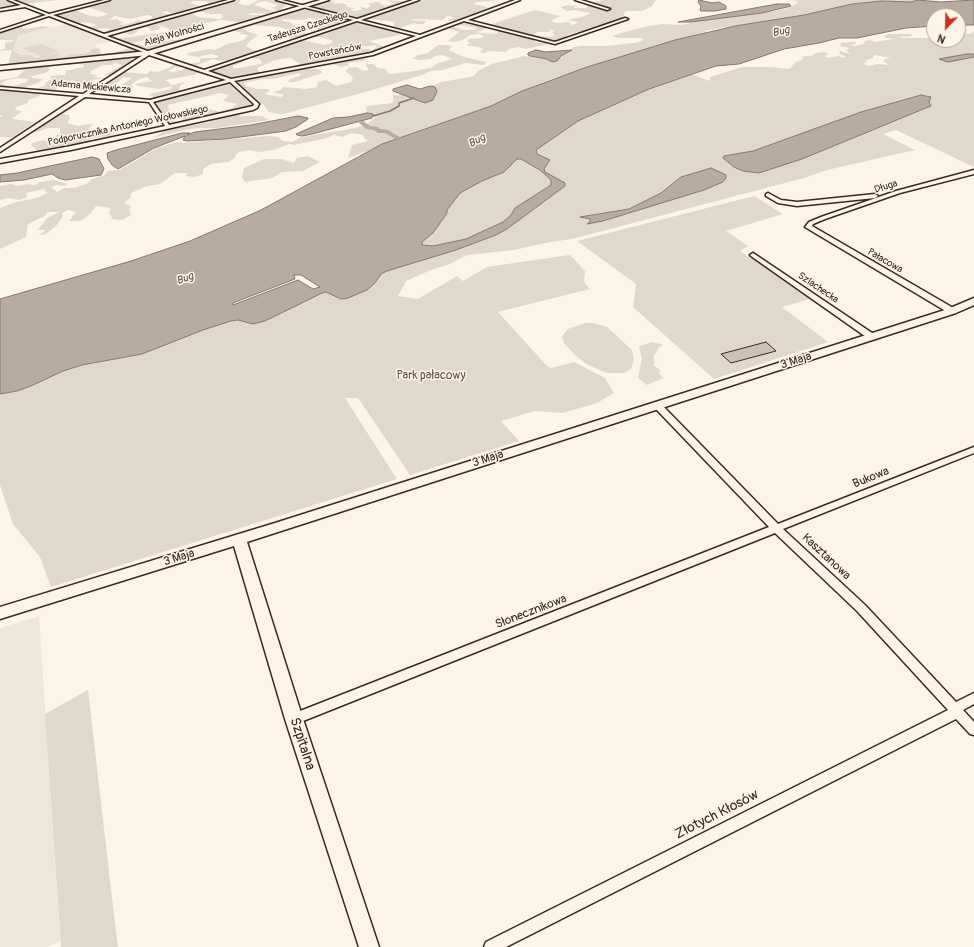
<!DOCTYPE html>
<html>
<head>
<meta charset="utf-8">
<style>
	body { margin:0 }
	#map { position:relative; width:974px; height:947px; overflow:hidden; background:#fcf5e5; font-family:Pangolin,sans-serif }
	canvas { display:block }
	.north { position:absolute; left:926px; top:8px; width:40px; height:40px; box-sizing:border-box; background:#fcf5e5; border:1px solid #afa495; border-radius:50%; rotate:203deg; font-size:11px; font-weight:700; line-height:16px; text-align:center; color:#3b2a1e }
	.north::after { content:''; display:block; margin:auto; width:14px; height:18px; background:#c8321e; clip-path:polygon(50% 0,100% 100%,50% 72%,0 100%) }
</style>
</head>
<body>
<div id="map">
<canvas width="974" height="947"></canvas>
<div class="north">N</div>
</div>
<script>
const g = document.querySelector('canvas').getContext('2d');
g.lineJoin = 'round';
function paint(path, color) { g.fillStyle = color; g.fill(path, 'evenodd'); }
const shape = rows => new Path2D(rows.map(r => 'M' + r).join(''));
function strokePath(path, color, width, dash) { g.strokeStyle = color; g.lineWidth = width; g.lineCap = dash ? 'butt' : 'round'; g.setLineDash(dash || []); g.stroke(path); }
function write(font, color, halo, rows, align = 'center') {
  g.font = font + ' Pangolin,sans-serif'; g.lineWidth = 3; g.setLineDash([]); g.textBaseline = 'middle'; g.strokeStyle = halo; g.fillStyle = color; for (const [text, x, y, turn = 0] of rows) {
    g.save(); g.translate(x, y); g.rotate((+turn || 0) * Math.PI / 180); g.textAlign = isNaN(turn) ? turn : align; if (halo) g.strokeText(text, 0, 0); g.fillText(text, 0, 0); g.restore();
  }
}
const built = shape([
	[67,24,112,41,94,45,101,50,101,56,8,65,16,34],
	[39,616,60,941,47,947,0,947,0,628]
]);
const green = shape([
	[0,0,58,0,0,7],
	[111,0,230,0,213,5,209,5,207,2,202,1,193,1,190,3,202,7,179,14,170,13,167,11,162,12,161,13,174,15,152,21,145,20,152,18,152,16,147,15,130,19,115,16,109,20,118,19,119,21,124,22,119,24,125,25,137,21,137,20,148,22,106,33,103,33,111,29,106,28,90,30,87,28,98,25,85,22,74,24,53,15,74,10,91,16,99,17,109,14,87,7],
	[237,0,241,0,238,3,243,5,249,5,259,0,270,0,288,4,282,8,283,9,278,11,273,8,278,5,265,1,259,2,254,5,276,12,268,14,251,13,247,15,266,15,251,21,236,22,220,20,202,24,187,32,162,37,161,39,166,41,182,39,180,41,147,51,131,45,138,44,146,47,155,44,147,39,129,44,115,39,166,32,170,29,159,25,155,26,161,26,159,29,152,31,147,27,139,29,135,33,130,35,123,32,123,31,183,15,192,14,199,17,220,19,223,17,222,14,210,14,199,11],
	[386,0,403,1,411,0,494,0,496,1,476,2,474,4,487,7,486,9,457,20,449,21,449,20,454,17,447,16,443,20,415,19,409,20,426,21,424,24,416,24,414,23,400,28,393,27,395,22,372,19,362,20,393,9,390,8,356,19,311,7,332,1,335,1,334,4,342,3,347,5,347,7,355,8,350,10,353,11,362,10,360,7,367,8,371,6,368,4,375,2,380,2,380,4,385,6,394,3],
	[605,0,656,0,652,6,642,11,625,11,623,17,617,22,595,29,577,32,567,35,567,37,556,42,537,37,539,36,551,37,555,35,551,33,554,32,551,29,549,32,537,32,532,36,489,25,535,10,560,16,551,21,557,23,570,22,570,24,572,25,579,22,567,20,582,17,591,13,575,10,566,11,561,7,567,5,576,6,574,8,586,8,594,2],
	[791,0,917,0,912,2,881,1,852,4,804,15,708,30,705,32,548,80,522,91,491,106,398,138,371,150,348,158,352,145,368,141,364,138,363,135,351,133,342,137,334,135,323,139,294,145,289,144,274,150,259,152,249,150,239,152,235,156,235,158,228,162,211,164,203,169,203,174,195,177,186,176,187,173,175,173,160,184,147,186,131,193,130,198,124,203,131,206,129,210,131,215,122,220,111,219,112,216,109,214,111,208,96,206,91,213,81,221,69,221,76,212,68,210,62,213,63,216,57,225,46,234,39,235,46,230,38,230,47,218,59,212,47,212,45,216,28,224,26,237,0,249,0,208,16,202,37,198,47,193,44,189,26,193,27,197,19,200,7,198,0,200,0,186,11,184,18,186,27,184,35,185,40,182,53,180,68,184,64,186,56,185,51,187,57,192,64,188,75,188,88,183,92,179,105,175,108,171,119,170,157,148,177,142,186,143,268,136,278,137,283,141,292,142,302,137,355,128,367,124,375,118,373,114,367,113,366,106,393,103,393,95,406,95,425,103,433,100,437,91,435,87,430,86,442,82,474,76,478,71,492,64,524,56,547,59,552,62,570,52,572,48,579,46,604,46,634,43,642,41,644,39,639,38,619,38,612,36,621,33,648,26,663,24,682,25,703,20,775,11,788,8,796,4,798,1],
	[303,9,392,30,400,35,369,41,385,47,376,51,372,50,377,47,375,45,360,47,361,49,369,49,373,52,368,56,361,58,367,59,363,61,347,63,349,65,341,67,327,62,297,67,294,66,301,64,290,58,275,60,257,68,260,73,243,76,230,78,210,71,244,60,243,62,233,66,233,69,261,64,262,62,259,59,250,58,303,40,325,45,332,43,333,41,320,37,310,37,319,34,315,33,318,29,314,27,320,24,314,22,316,19,310,18,300,20,282,19,283,21,290,22,295,26,303,26,305,28,302,32,311,34,307,36,290,38,284,36,292,33,288,32,288,30,280,27,252,25],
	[469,19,472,19,473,21,471,23,476,24,491,23,483,26,487,28,477,32,480,33,497,34,498,30,534,39,535,42,549,44,526,49,518,47,509,49,506,52,489,51,485,53,480,53,483,48,466,45,470,43,467,41,469,39,482,38,484,36,480,34,470,35,463,40,454,42,448,41,459,32,449,29,452,26,463,30,474,30,477,28,456,24],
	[24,24,26,25,21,28,25,29,45,26,50,27,18,35,13,50,20,55,33,55,32,57,37,58,41,56,22,48,41,44,59,51,42,56,57,53,60,54,56,58,75,54,84,54,91,52,90,51,92,49,98,48,100,49,98,52,102,54,113,53,129,48,138,52,8,65,12,50,0,51,0,50,5,49,5,43,14,41,13,40,0,40,0,32],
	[244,28,246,28,244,30,258,35,249,42,246,46,253,50,260,51,235,59,220,61,213,59,195,66,190,64,200,62,200,59,203,58,217,58,219,56,211,54,198,57,187,55,188,53,209,49,215,50,227,44,244,40,248,35,239,34,241,32,232,31],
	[974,31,974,167,896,130,883,134,915,150,827,170,804,178,572,239,550,242,514,250,467,255,450,264,431,270,406,281,398,296,418,299,457,276,463,281,487,267,570,255,585,271,584,282,590,289,498,312,547,366,551,368,574,362,605,378,614,393,597,403,563,413,535,411,501,421,519,441,410,475,358,398,345,398,397,479,51,587,40,557,13,524,0,485,0,394,17,391,31,386,63,371,82,365,142,354,203,330,231,321,238,320,253,324,265,321,320,294,326,292,341,299,348,298,375,283,381,274,387,271,456,250,496,235,507,229,565,186,565,183,545,172,543,169,549,160,537,154,536,150,578,121,649,89,691,74,710,81,710,77,742,67,772,67,788,69,793,67,792,65,796,64,793,63,802,60,804,56,811,56,816,53,825,52,829,54,825,56,828,58,838,56,844,58,845,56,839,54,840,51,850,54,846,50,850,48,840,46,841,43,855,42,856,44,850,45,855,46,863,44,865,41,870,40,875,42,893,39,883,37,888,34,910,34,912,36,901,37,902,38,934,38,934,40,958,40,958,32,970,34],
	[875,55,891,58,885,59,883,61,889,65,877,64,870,66,865,65,864,63,867,61,866,60,873,58,873,56],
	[921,95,927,95,930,104,928,108,802,159,759,173,725,156,753,151,861,112],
	[710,168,723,182,704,190,603,221,588,223,590,222,590,219,582,217,629,209,661,193,682,177],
	[438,45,448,45,452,46,449,50,455,53,464,57,486,62,484,65,466,63,443,70,431,71,422,75,369,91,287,113,279,114,269,112,263,104,255,109,235,113,240,116,262,116,269,120,217,128,198,128,184,130,153,138,166,130,211,122,208,118,183,122,183,116,197,110,209,109,221,112,232,108,237,104,223,101,229,95,221,93,168,105,171,119,178,123,170,125,154,102,156,101,143,100,153,97,149,94,171,89,172,86,159,89,137,86,135,84,152,81,147,77,139,79,131,85,133,87,131,91,127,92,121,85,132,78,123,77,114,87,105,88,102,85,124,72,146,74,151,71,158,72,173,66,172,63,180,65,168,71,174,72,188,68,201,72,193,75,165,80,172,85,184,82,185,83,181,85,179,89,184,94,225,83,306,69,318,69,321,71,322,73,295,82,288,82,289,80,301,75,299,73,273,79,262,79,244,83,246,86,257,89,268,89,270,91,264,94,281,97,284,95,273,92,281,90,283,87,306,89,317,87,318,82,326,80,336,86,351,82,353,77,345,71,348,68,357,67,363,71,369,70,366,66,366,64,373,64,378,68,386,69,387,72,390,74,415,71,433,67,436,64,452,59,443,55,435,56,431,59,419,60,413,58,418,55,428,53],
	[122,58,131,58,132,61,110,75,105,75,122,65,115,63,112,65,103,65,91,71,91,74,98,75,94,77,105,78,92,80,94,83,78,84,73,80,55,86,57,89,53,91,34,90,46,85,45,83,52,79,50,76,66,75,65,71,84,67,83,64,62,65,62,64],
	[54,64,48,67,50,70,45,73,32,76,31,78,43,79,38,83,21,88,11,87,26,82,29,79,19,78,7,80,1,84,10,86,7,88,0,87,0,80,18,77,24,70,0,71,0,69],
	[0,90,39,94,40,96,28,100,28,103,16,107,15,110,22,111,12,119,35,122,13,137,0,137,0,117,3,115,0,115],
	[68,107,71,107,73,108,63,114,69,115,70,119,67,123,78,126,90,124,93,125,88,129,92,130,100,128,110,129,115,132,110,136,93,138,89,141,72,146,38,151,31,145,33,143,43,140,55,143,61,141,62,138,54,136,60,134,60,128,48,128,37,132,33,132,34,130],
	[308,156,320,162,303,171,282,172,272,178,245,182,242,177,244,168,264,159,281,159,294,163,297,158],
	[517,159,521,159,540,170,551,180,551,185,515,208,511,215,503,222,466,239,433,246,422,245,422,242,433,233,447,213,447,210,460,193,482,181,504,172],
	[754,196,783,214,726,231,748,246,740,251,813,298,782,307,828,342,714,379,633,307,636,284,577,241],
	[585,323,593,323,607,327,632,350,634,359,631,369,624,373,607,373,586,364,575,355,564,343,562,336,568,329],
	[652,342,664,345,659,347,654,356,654,366,660,370,659,373,663,378,647,385,638,378,642,358,639,348,640,346],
	[88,690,115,924,118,947,61,947,45,714]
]);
const water = shape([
	[699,0,712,3,719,2,726,6,726,9,715,11,701,11,700,10,701,6,698,2,699,0],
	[917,0,941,2,974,0,974,25,958,25,958,16,934,16,934,26,906,28,857,38,839,38,819,43,784,49,739,64,716,66,649,89,578,121,536,150,537,154,550,160,544,169,545,172,565,183,565,186,507,229,496,235,456,250,387,271,381,274,375,283,367,290,348,298,341,299,326,292,320,294,265,321,253,324,238,320,231,321,203,330,142,354,82,365,63,371,31,386,17,391,0,394,0,299,131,261,190,241,261,210,382,144,491,106,522,91,587,67,675,40,735,26,804,15,852,4,881,1,912,2,917,0],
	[517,159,521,159,540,170,551,180,551,185,515,208,511,215,503,222,466,239,433,246,422,245,422,242,433,233,447,213,447,210,460,193,482,181,504,172,517,159],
	[294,275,301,275,320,287,313,289,298,280,233,305,233,303,243,299,295,279,294,275],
	[777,4,789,4,791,6,762,13,691,22,678,22,777,4],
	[536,50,546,52,572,50,561,56,557,61,552,62,547,59,530,56,528,55,528,53,536,50],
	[967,54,974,54,974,57,948,62,939,59,967,54],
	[407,85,420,89,430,86,435,87,437,91,433,100,425,103,393,91,393,89,407,85],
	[921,95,931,97,929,102,931,106,802,159,759,173,743,171,734,167,723,158,724,156,753,151,861,112,921,95],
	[367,113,373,114,372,118,312,134,302,136,297,135,296,134,333,118,348,117,367,113],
	[298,116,308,118,308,119,296,127,286,131,225,139,187,141,183,140,185,136,154,148,118,169,112,165,108,159,107,153,116,150,182,133,190,133,187,135,195,132,251,125,298,116],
	[92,157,99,159,104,169,101,175,65,180,58,178,52,174,24,180,0,182,0,175,17,173,92,157],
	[711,168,726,175,726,178,723,182,704,190,603,221,587,224,590,222,590,219,580,217,629,209,661,193,681,177,711,168]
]);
const stream = shape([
	[373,116,390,111,399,106,399,103,414,98]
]);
const canal = shape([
	[359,121,363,121,370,126,378,127,380,129,388,130,401,138,396,139,385,133,378,133,374,130,367,129,359,123,359,121]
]);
const building = shape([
	[766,342,776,351,731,363,721,354,766,342]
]);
const street = shape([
	[8,0,13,0,49,14,104,0,110,0,53,15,104,34,228,0,234,0,107,36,150,52,204,70,353,20,276,0,282,0,357,19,413,0,419,0,361,20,420,35,515,0,520,0,468,20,555,42,625,18,628,19,555,44,464,21,373,55,234,81,259,104,257,108,253,110,71,150,0,163,0,159,71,146,165,126,149,102,85,97,0,152,0,148,79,96,0,89,0,87,83,94,146,53,49,16,0,32,0,30,46,15,25,7,0,11,0,9,21,5,8,0],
	[357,21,416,36,371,53,231,79,208,71,357,21],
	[149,55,226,80,150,100,89,94,149,55],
	[230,82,254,104,253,106,169,125,153,102,230,82],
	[575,0,581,0,610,9,607,10,575,0],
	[974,170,974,174,900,193,825,219,813,224,812,226,955,309,955,313,949,313,805,227,809,222,821,217,896,191,974,170],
	[768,193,781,200,797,202,875,194,878,196,875,198,797,206,778,203,766,196,766,194,768,193],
	[753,253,875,335,875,339,869,339,751,256,750,255,753,253],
	[657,402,660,403,778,524,974,447,974,453,783,529,865,605,956,702,974,693,974,704,963,710,974,722,974,735,970,734,956,719,506,947,484,947,486,942,948,710,857,611,775,533,298,723,294,724,290,723,288,719,290,715,769,527,654,407,653,405,654,403,657,402]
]);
const secondary = shape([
	[320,0,329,0,149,55,0,70,0,66,148,51,320,0],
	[974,298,974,305,956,313,247,542,303,719,379,947,359,947,285,719,234,546,0,619,0,607,275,523,948,309,974,298]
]);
const farStreetnames = [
	["Tadeusza Czackiego",308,27,-18],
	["Aleja Wolności",174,35,-16],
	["Powstańców",335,52,-11],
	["Adama Mickiewicza",91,87,5],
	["Podporucznika Antoniego Wołowskiego",128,126,-12],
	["Długa",886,187,-18],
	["Pałacowa",885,261,30],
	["Szlachecka",818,288,34]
];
const farWaternames = [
	["Bug",781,32,-12],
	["Bug",477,141,-27],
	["Bug",185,279,-19]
];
const streetNames = [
	["3 Maja",796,361,-18],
	["3 Maja",488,459,-18],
	["Bukowa",871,478,-22],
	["Kasztanowa",826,557,43],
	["3 Maja",179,558,-17],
	["Słonecznikowa",531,612,-21]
];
const parkNames = [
	["Park pałacowy",431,376]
];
const nearStreetnames = [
	["Szpitalna",302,744,72],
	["Złotych Kłosów",717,815,-27]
];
paint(built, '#eee6d6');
paint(green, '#e0d8c8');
paint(water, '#b7ad9e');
strokePath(water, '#85796b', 1);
strokePath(stream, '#85796b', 1.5);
paint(canal, '#b7ad9e');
paint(building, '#ccc2b3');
strokePath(building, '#3b2a1e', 1);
strokePath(street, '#3b2a1e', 3);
strokePath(secondary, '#3b2a1e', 3);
paint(street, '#fcf5e5');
paint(secondary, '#fcf5e5');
write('10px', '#3b2a1e', '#fcf5e5', farStreetnames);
write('italic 11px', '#605144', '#fcf5e5', farWaternames);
write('12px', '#3b2a1e', '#fcf5e5', streetNames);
write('12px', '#645648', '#fcf5e5', parkNames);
write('14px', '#3b2a1e', '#fcf5e5', nearStreetnames);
</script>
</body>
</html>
